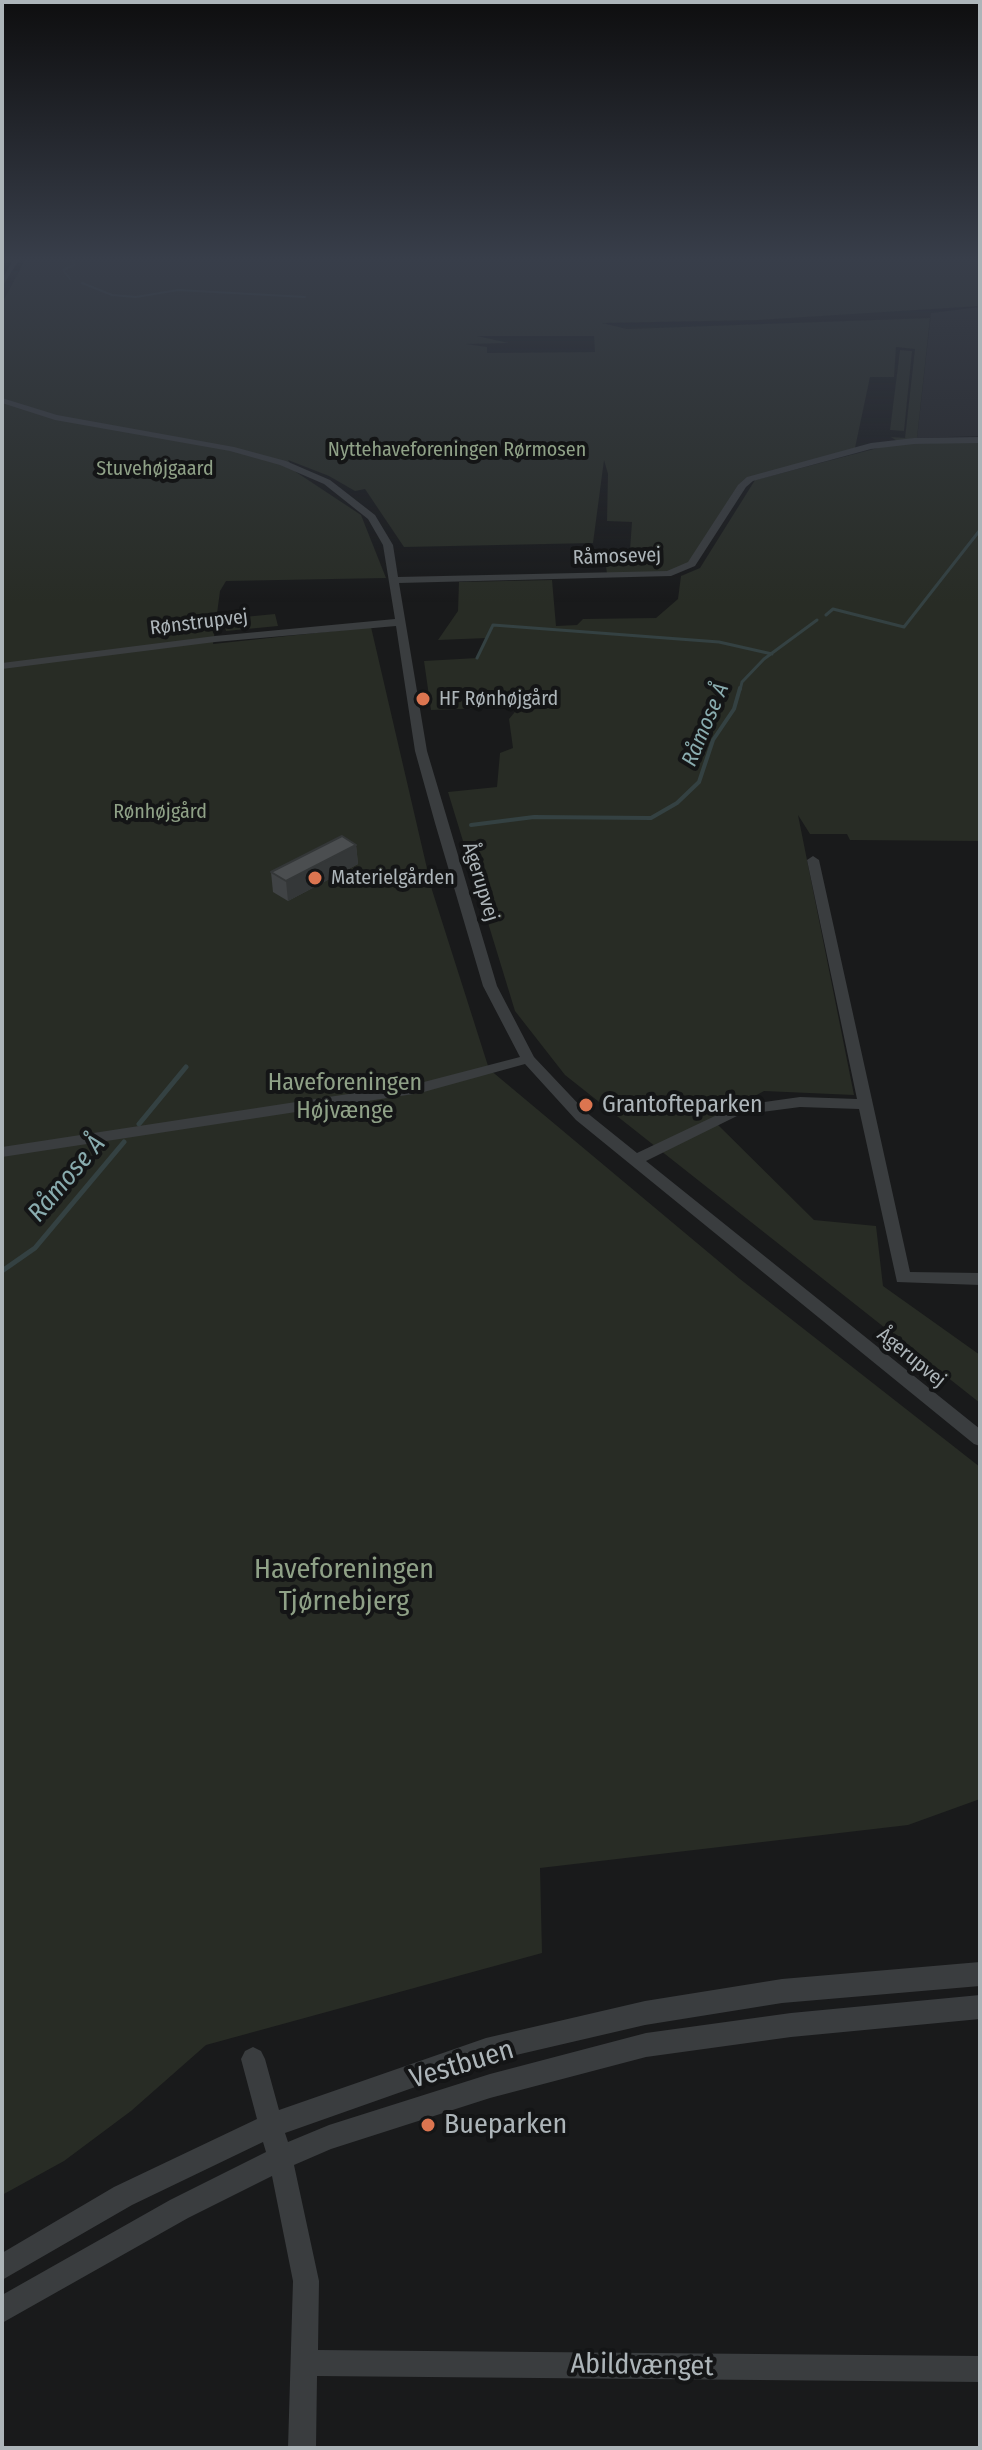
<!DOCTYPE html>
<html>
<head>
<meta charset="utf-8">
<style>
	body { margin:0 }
	#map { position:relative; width:982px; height:2450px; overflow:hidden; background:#191a1b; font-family:"Fira Sans Condensed",sans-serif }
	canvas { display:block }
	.frame { position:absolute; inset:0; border:4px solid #adb5b9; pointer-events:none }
</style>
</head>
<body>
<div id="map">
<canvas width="982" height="2450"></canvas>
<div class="frame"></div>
</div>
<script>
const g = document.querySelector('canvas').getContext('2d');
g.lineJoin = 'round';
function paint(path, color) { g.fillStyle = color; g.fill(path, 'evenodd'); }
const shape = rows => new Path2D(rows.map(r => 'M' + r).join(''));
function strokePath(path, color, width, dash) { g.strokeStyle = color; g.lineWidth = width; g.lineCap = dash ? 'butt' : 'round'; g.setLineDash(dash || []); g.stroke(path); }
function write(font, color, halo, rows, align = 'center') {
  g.font = font + ' "Fira Sans Condensed",sans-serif'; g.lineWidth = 8; g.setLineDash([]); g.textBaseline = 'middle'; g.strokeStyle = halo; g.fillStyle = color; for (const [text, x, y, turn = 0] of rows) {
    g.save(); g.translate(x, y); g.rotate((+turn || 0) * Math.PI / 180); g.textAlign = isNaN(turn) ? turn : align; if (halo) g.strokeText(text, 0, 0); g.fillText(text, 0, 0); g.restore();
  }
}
const built = shape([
	[980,307,980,436,917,438,931,313]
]);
const green = shape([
	[25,260,980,260,980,306,758,320,602,323,627,329,930,318,917,438,897,441,891,437,905,438,915,349,896,347,894,377,870,377,855,448,746,479,688,563,668,572,607,574,604,549,630,550,632,522,607,521,608,474,604,460,593,543,404,547,365,489,355,491,329,476,288,460,296,472,361,515,386,578,226,581,220,591,213,644,371,627,432,890,489,1069,740,1279,980,1467,980,1799,908,1825,540,1868,542,1953,206,2045,131,2111,64,2161,2,2195,2,303],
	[477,336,594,336,595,352,487,353,487,347,466,344,509,343],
	[900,350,912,351,904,431,890,430],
	[980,442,980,841,850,840,847,834,810,834,798,815,854,1095,764,1091,712,1119,814,1220,876,1226,883,1286,980,1355,980,1403,565,1075,515,1011,448,792,497,787,500,753,513,748,509,719,519,707,431,710,424,661,477,658,487,638,438,640,458,611,459,582,552,580,556,626,577,625,583,619,656,618,678,599,681,576,700,568,755,480,893,444],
	[275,614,278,626,226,631,223,619]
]);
const streamFar3 = shape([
	[70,279,63,270,74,265,73,260],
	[82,283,112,295,136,297,178,290,305,297]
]);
const streamFar2 = shape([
	[826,615,833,609,904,627,980,530],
	[477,658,493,625,719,642,772,654],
	[740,690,742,682,764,659,817,620]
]);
const streamFar1 = shape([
	[471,825,534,817,651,818,677,803,699,782,713,740,734,709,740,688]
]);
const stream = shape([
	[139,1124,186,1067],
	[2,1271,35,1248,124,1142]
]);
const minor = shape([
	[13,260,19,260,2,287,2,279,13,260],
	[2,398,57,415,234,447,286,461,330,480,375,515,393,545,398,577,667,571,688,562,738,485,747,477,871,443,914,438,980,437,980,443,914,444,871,449,753,481,746,487,695,566,671,576,399,583,427,751,497,986,534,1057,586,1112,637,1153,736,1106,800,1097,857,1099,807,860,813,856,819,860,910,1272,980,1273,980,1285,897,1282,859,1109,800,1107,739,1115,646,1161,980,1429,980,1446,974,1444,576,1120,525,1064,420,1093,2,1157,2,1147,420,1083,520,1057,483,986,435,823,415,751,396,626,215,642,2,669,2,663,215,636,395,619,383,545,368,519,324,484,280,465,230,451,55,420,2,403,2,398],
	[980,1962,980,1986,782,2003,645,2025,486,2062,285,2133,288,2142,329,2125,490,2074,646,2033,791,2013,980,1995,980,2019,791,2037,646,2057,490,2098,331,2149,294,2165,319,2281,318,2350,980,2356,980,2382,317,2376,316,2448,288,2448,293,2281,272,2176,188,2218,2,2323,2,2295,170,2200,266,2152,263,2142,132,2205,2,2280,2,2253,114,2187,257,2119,241,2059,245,2051,253,2047,261,2051,265,2059,279,2110,486,2038,645,2001,782,1979,980,1962]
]);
const wall = shape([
	[356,845,358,864,288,901,273,892,271,872]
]);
const shadedWall = shape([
	[356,845,358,864,288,901,286,881]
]);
const building = shape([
	[342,836,356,845,286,881,271,872,342,836]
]);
const markers = [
	[423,699,8,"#dc7550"],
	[315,878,8,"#dc7550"],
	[586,1105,8,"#dc7550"],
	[428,2125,8,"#dc7550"]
];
const farParknames = [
	["Nyttehaveforeningen Rørmosen",457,450],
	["Stuvehøjgaard",155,469],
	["Rønhøjgård",160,812]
];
const farStreetnames = [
	["Råmosevej",617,557,-2],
	["Rønstrupvej",199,623,-7],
	["Ågerupvej",480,882,73],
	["Ågerupvej",911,1358,39]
];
const farPoinames = [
	["HF Rønhøjgård",439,699],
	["Materielgården",331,878]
];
const farWaternames = [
	["Råmose Å",706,725,-67]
];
const parkNames = [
	["Haveforeningen",345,1083],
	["Højvænge",345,1111]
];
const poiNames = [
	["Grantofteparken",602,1105]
];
const waterNames = [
	["Råmose Å",67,1179,-50]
];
const nearParknames = [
	["Haveforeningen",344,1570],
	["Tjørnebjerg",344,1602]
];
const nearStreetnames = [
	["Vestbuen",462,2065,-17],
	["Abildvænget",642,2366,1]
];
const nearPoinames = [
	["Bueparken",444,2125]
];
paint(built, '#252628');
paint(green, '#282c25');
strokePath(streamFar3, '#344142', 2);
strokePath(streamFar2, '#344142', 3);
strokePath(streamFar1, '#344142', 4);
strokePath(stream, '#344142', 5);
paint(minor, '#3a3d3f');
paint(wall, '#404345');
paint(shadedWall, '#343738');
paint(building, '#4b4e50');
strokePath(building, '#343738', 2);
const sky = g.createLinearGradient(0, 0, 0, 603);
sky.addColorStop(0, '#0e0e0f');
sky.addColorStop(0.43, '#383e4a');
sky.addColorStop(1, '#383e4a00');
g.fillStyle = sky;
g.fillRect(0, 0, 982, 603);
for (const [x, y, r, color] of markers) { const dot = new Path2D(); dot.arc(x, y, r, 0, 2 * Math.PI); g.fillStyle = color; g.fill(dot); strokePath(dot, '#141516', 3); }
write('20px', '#8fa187', '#141516', farParknames);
write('20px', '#adb5b9', '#141516', farStreetnames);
write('20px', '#adb5b9', '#141516', farPoinames, 'left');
write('italic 22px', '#89acaf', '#141516', farWaternames);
write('24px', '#8fa187', '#141516', parkNames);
write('24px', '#adb5b9', '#141516', poiNames, 'left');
write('italic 26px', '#89acaf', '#141516', waterNames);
write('28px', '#8fa187', '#141516', nearParknames);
write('28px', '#adb5b9', '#141516', nearStreetnames);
write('28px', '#adb5b9', '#141516', nearPoinames, 'left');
</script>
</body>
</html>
